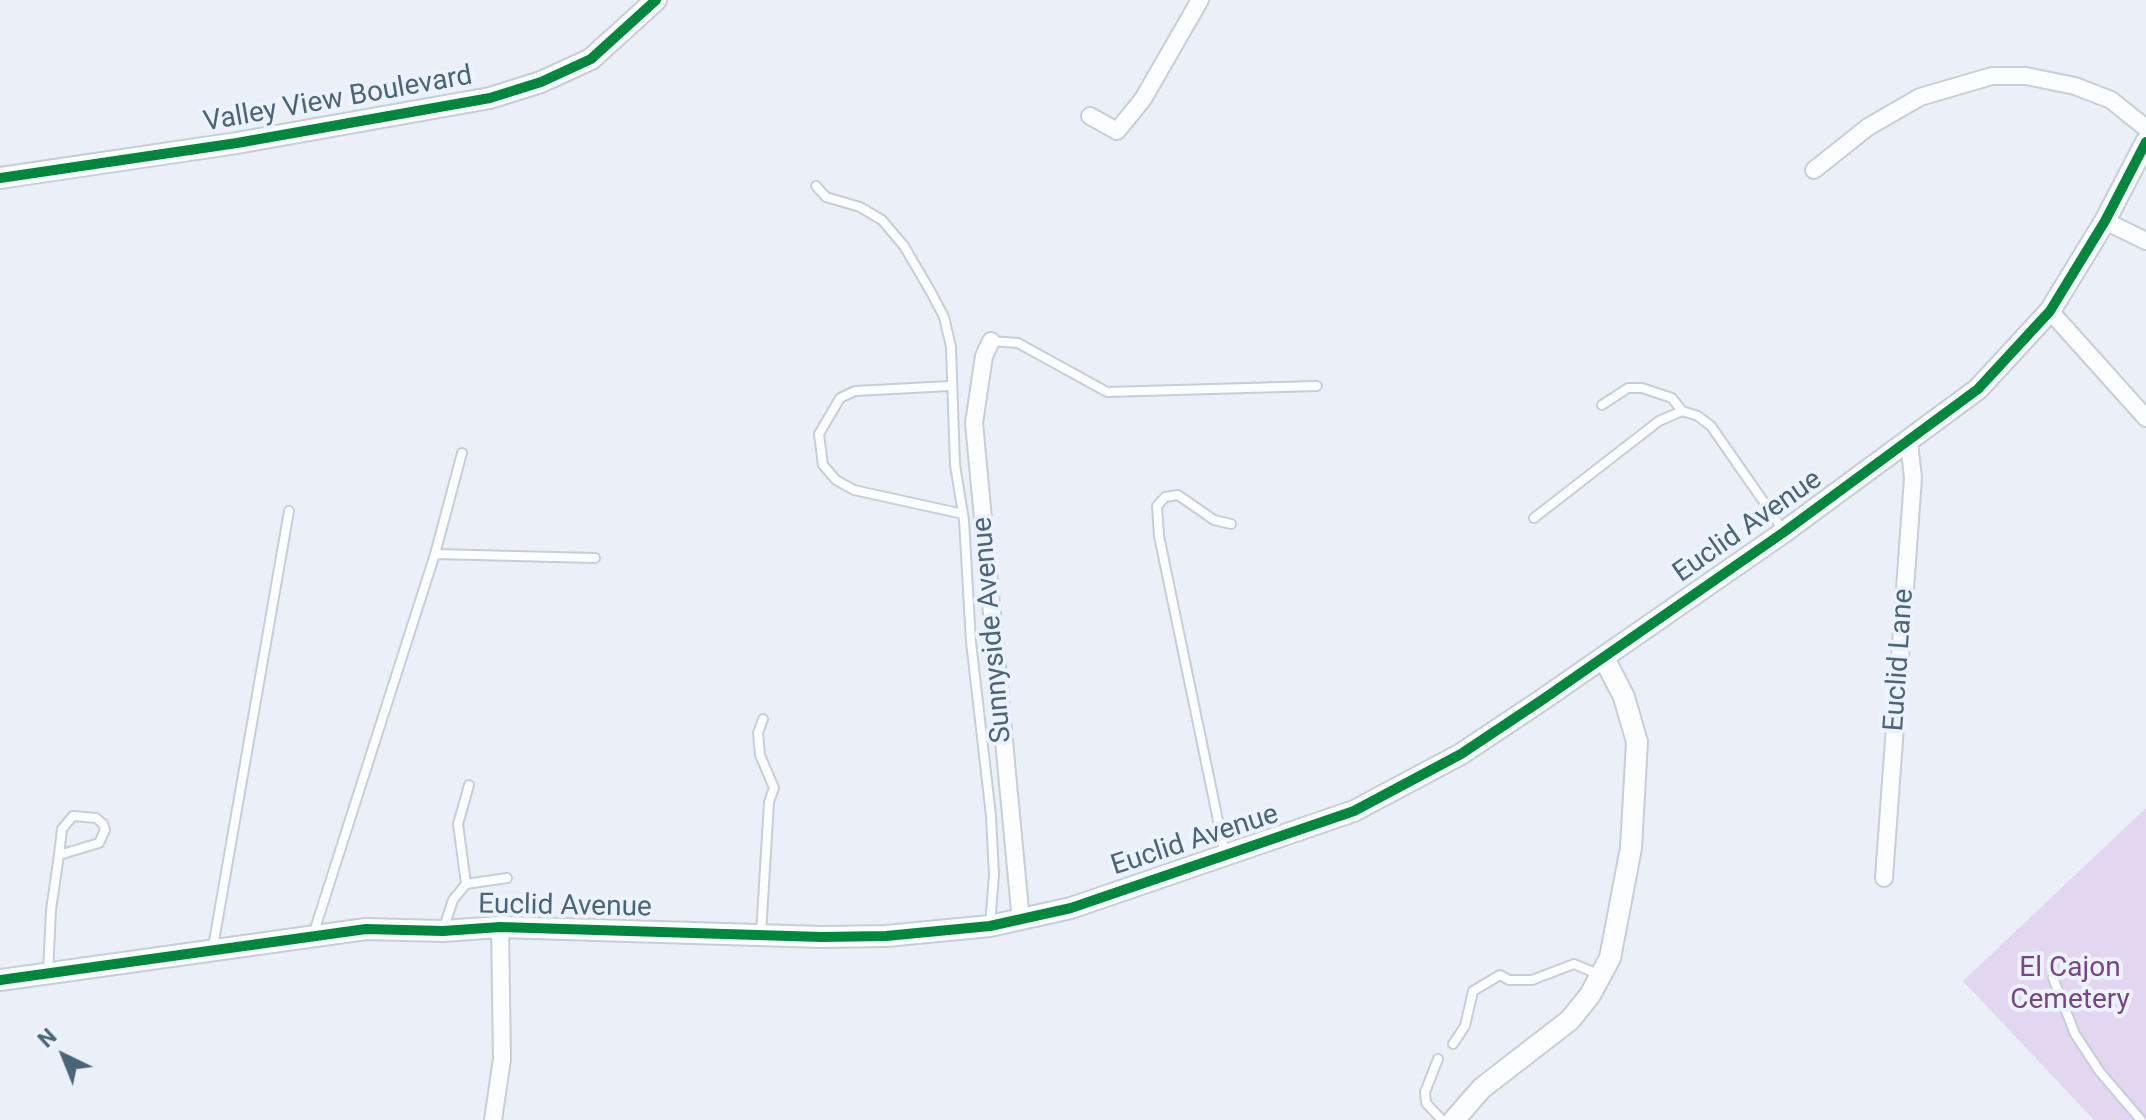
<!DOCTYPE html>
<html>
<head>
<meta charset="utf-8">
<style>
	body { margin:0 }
	#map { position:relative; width:2146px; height:1120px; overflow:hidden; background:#ebeff7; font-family:Roboto,sans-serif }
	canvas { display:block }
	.north { position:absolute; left:24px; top:1016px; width:80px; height:80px; -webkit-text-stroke:6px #ecf3ff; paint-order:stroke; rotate:317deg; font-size:22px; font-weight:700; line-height:32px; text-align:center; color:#496578 }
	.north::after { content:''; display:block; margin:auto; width:28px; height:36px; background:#496578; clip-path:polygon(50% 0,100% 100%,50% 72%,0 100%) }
</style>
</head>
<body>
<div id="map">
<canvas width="2146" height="1120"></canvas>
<div class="north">N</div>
</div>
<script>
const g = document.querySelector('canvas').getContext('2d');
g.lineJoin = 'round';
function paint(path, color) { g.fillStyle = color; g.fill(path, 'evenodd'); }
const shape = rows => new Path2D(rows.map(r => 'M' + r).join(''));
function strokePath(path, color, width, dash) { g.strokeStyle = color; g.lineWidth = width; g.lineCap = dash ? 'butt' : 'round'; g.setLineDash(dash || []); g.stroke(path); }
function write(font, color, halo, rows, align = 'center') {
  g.font = font + ' Roboto,sans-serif'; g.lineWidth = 8; g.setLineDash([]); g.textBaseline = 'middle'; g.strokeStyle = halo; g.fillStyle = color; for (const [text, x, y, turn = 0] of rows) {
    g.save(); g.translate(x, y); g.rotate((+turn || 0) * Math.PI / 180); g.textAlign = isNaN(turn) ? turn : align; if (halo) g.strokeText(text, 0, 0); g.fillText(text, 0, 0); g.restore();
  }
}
const green = shape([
	[2146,808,2146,1120,2094,1120,1963,981]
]);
const service = shape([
	[816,186,826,197,860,207,882,220,904,246,932,294,944,317,951,347,955,465,964,520,971,642,991,816,994,875,990,925],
	[991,341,1018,343,1107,392,1317,386],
	[950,386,855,391,840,398,819,434,823,465,836,480,854,490,963,514],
	[1602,405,1628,388,1642,388,1672,398,1682,411],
	[1534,518,1659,421,1682,411,1698,416,1711,426,1784,531],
	[435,554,595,558],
	[1225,854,1159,536,1157,506,1165,497,1178,495,1214,520,1231,524],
	[466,884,458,824,469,785],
	[443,930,453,900,466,884,507,878],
	[761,934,769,802,774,788,760,755,758,733,763,719],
	[313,935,435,554,462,453],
	[213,947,289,511],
	[48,973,51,910,59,855,62,829,73,816,96,818,103,824,105,830,99,843,59,855],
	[2053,978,2075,1034,2100,1072,2141,1120],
	[1453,1044,1465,1026,1473,991,1500,975,1509,980,1532,980,1574,964,1600,975],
	[1438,1059,1425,1092,1426,1103,1442,1120]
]);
const minor = shape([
	[1090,116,1117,131,1143,99,1200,0],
	[1814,170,1868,127,1920,97,1992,76,2026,76,2075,86,2111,100,2146,128],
	[2105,221,2146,241],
	[2050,311,2146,418],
	[991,341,984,356,974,423,1021,921],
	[1884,878,1913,478,1909,442],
	[493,1120,502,1059,500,927]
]);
const tertiary = shape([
	[0,178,237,143,490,98,541,82,591,59,656,0],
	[0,980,366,929,443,931,500,927,821,937,886,936,990,926,1071,908,1354,811,1461,754,1542,700,1784,532,1978,389,2050,311,2105,221,2146,142],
	[1454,1120,1482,1088,1570,1020,1590,995,1610,958,1631,848,1637,742,1624,697,1604,658]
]);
const cycleway = shape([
	[0,178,237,143,490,98,541,82,591,59,656,0],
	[0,980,366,929,443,931,500,927,821,937,886,936,990,926,1071,908,1354,811,1461,754,1542,700,1784,532,1978,389,2050,311,2105,221,2146,142]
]);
const streetNames = [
	["Valley View Boulevard",338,100,-10],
	["Euclid Avenue",1748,527,-35],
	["Sunnyside Avenue",993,630,-95],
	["Euclid Lane",1900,660,-86],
	["Euclid Avenue",1195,841,-18],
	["Euclid Avenue",565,907,1]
];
const parkNames = [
	["El Cajon",2070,969],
	["Cemetery",2070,1001]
];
paint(green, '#e3d6f1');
strokePath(service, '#c6ced7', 12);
strokePath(minor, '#c6ced7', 20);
strokePath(tertiary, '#c6ced7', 24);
strokePath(service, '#fcfdfe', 8);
strokePath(minor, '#fcfdfe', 16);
strokePath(tertiary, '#fcfdfe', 20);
strokePath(cycleway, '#00873e', 10);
write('28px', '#496578', '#ecf3ff', streetNames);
write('28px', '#79458a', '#ecf3ff', parkNames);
</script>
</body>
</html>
